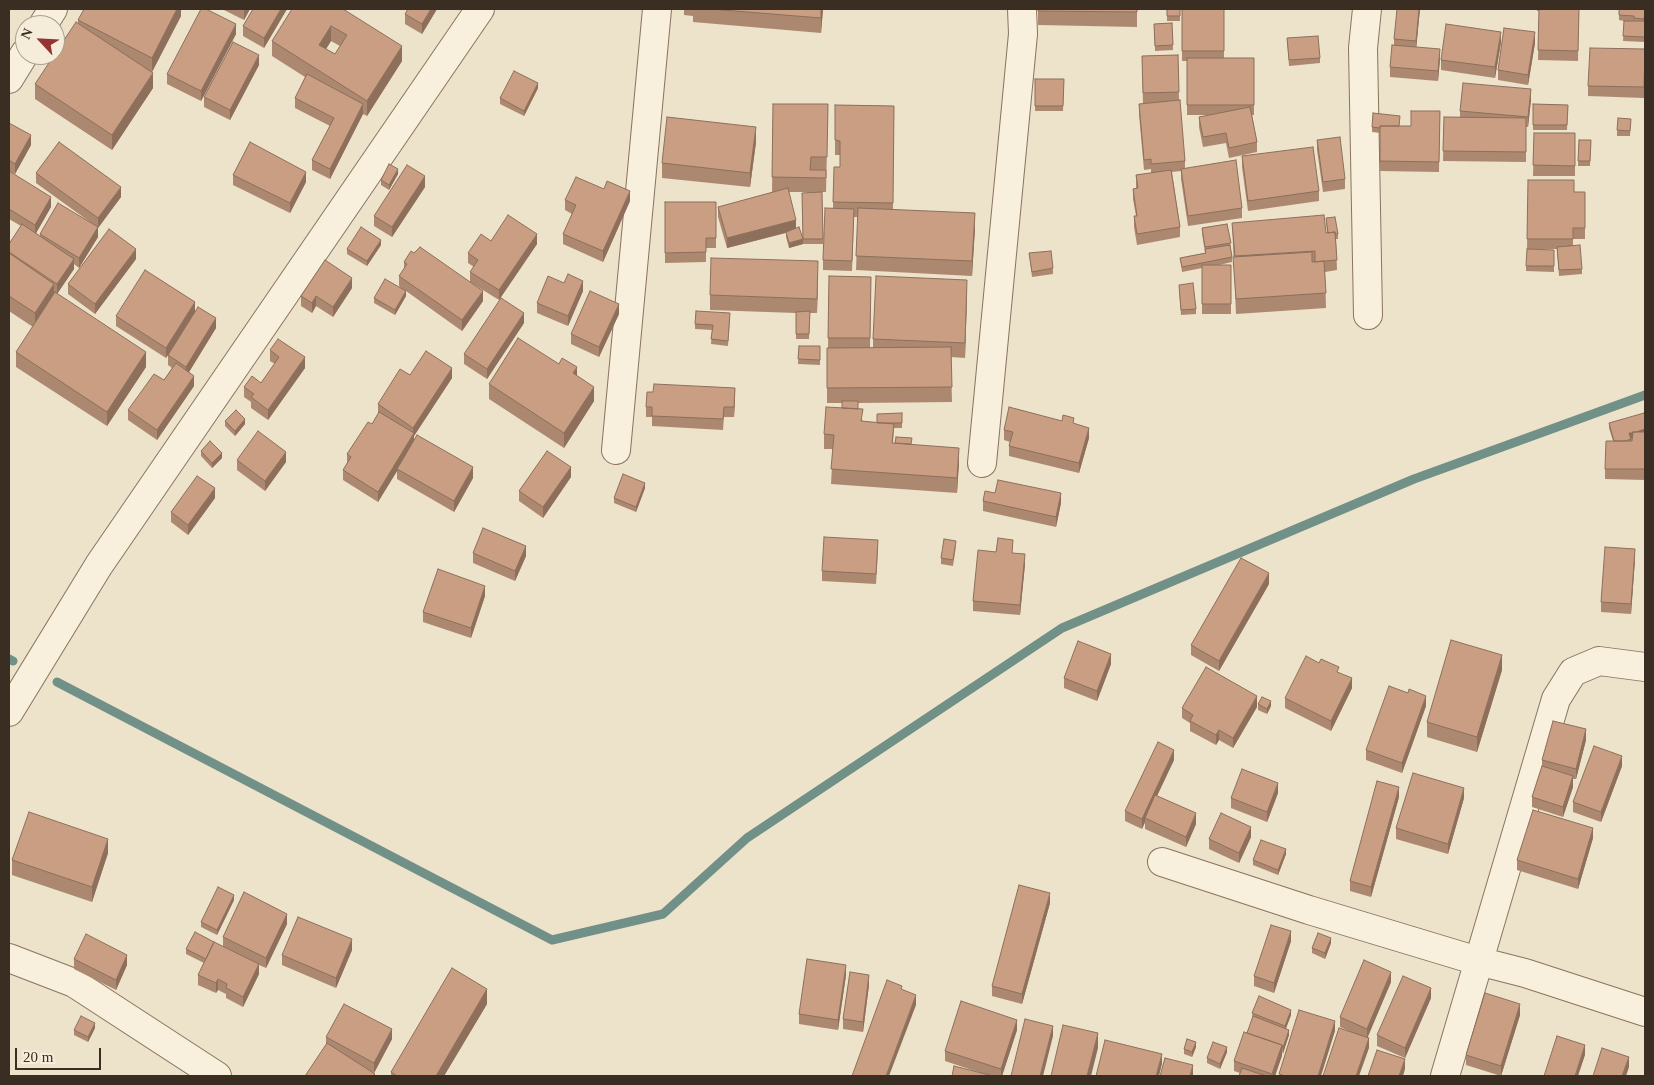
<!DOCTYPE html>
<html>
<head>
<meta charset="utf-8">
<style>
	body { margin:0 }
	#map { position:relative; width:1654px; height:1085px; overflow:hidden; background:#ede2ca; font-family:Georgia,serif }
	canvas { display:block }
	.frame { position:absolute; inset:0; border:10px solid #3a2d22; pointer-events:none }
	.north { position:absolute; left:15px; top:15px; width:50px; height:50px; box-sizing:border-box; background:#f5ecd9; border:1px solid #aaa090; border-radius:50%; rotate:295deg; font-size:14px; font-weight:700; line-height:20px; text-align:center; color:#3a2d22 }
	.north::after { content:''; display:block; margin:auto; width:18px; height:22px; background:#953234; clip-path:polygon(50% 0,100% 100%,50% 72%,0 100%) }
	.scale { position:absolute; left:15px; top:1048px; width:86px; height:22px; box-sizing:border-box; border:2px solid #3a2d22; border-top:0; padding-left:6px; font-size:15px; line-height:18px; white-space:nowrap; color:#3a2d22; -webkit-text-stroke:4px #f5ecd9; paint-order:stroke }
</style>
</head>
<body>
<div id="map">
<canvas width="1654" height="1085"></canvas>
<div class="frame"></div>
<div class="north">N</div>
<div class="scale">20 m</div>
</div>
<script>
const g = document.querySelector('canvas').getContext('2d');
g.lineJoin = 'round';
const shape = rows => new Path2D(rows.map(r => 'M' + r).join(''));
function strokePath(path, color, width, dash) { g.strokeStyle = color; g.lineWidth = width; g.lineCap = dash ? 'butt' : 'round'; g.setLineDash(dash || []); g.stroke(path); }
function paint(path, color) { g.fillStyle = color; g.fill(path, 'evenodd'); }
const stream = shape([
	[9,659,13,661],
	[57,682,552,940,663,914,747,838,1062,628,1414,479,1645,395]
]);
const minor = shape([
	[1367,9,1363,48,1368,315],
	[43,25,53,9],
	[9,79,25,53],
	[616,450,657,9],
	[982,463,1023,34,1022,9],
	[9,712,99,565,480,9],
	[1162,862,1309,910,1478,961,1525,973,1645,1012],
	[9,958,74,983,217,1076],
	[1445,1076,1556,699,1573,672,1599,661,1645,667]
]);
const wall = shape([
	[181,9,181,16,152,72,153,88,112,150,35,99,35,84,78,23,78,20],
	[222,9,250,9,244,20],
	[253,9,287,9,264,48,243,36,243,26],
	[343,9,402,61,367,116,363,114,330,179,312,170,312,160,330,126,295,108,295,98,305,77,272,56,272,41],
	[331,41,340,46,335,54,326,49],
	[437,9,422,34,405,24,405,14],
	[684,9,823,9,821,33,693,22,693,16,684,15],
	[1137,9,1137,27,1038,25,1038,11],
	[1167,9,1180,9,1180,21,1167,21],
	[1182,9,1224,9,1224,58,1254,58,1254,115,1252,115,1257,142,1257,152,1229,158,1226,143,1203,147,1199,127,1199,117,1209,115,1187,115,1187,61,1182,61],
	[1420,9,1416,47,1440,59,1438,81,1390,77,1390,67,1394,45,1394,39],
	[1537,9,1579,9,1578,61,1538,60,1539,11,1537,11],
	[1619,9,1645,9,1645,42,1623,41,1624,21,1619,20],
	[1172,23,1173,50,1155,51,1154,24],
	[236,34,201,101,167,84,167,74],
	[1287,38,1320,58,1320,63,1289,66],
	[1501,42,1495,78,1441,70,1441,60],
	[1535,43,1528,85,1498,80,1498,70],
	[1645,49,1644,98,1588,96,1588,86],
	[1178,55,1179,100,1185,161,1185,168,1242,208,1242,218,1188,226,1181,179,1181,171,1172,172,1180,227,1180,237,1137,245,1134,227,1134,216,1136,216,1133,199,1133,189,1136,188,1136,175,1151,173,1151,169,1144,170,1139,114,1139,104,1155,103,1143,103,1142,56],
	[259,65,230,120,204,107,204,97],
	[1064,79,1063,111,1035,111,1035,106],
	[538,88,524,116,500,104,500,98],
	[1531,100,1528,127,1526,127,1526,162,1443,161,1444,117,1460,117,1460,111],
	[773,104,828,104,826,192,789,192,796,228,803,244,789,248,786,237,786,233,727,248,718,217,718,207,775,192,772,192],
	[1533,104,1568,105,1567,130,1533,130],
	[835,105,894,106,893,209,975,228,972,276,856,270,858,217,854,217,852,271,823,270,823,260,833,209,834,167,840,167,840,155,835,155],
	[1440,111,1439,172,1380,171,1380,133,1372,132,1372,127,1400,121,1399,126,1411,126],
	[1631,119,1630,136,1617,136,1617,130],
	[9,123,31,145,15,174,9,171],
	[1534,133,1575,133,1575,176,1533,176],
	[1317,140,1345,179,1345,189,1323,192,1317,150],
	[1579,140,1591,140,1590,166,1578,166],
	[756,142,750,187,662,178,662,163],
	[1242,156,1319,191,1319,201,1248,211,1242,167],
	[9,171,51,207,36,233,40,236,40,234,90,222,36,183,36,173,121,197,98,228,98,237,79,268,74,264,74,269,57,294,146,367,107,426,16,367,16,352,33,327,9,311,9,244,21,226,9,219],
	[398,174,389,190,381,185,381,180],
	[233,175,306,182,290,213,233,185],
	[1528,180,1574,192,1585,192,1585,239,1573,239,1573,246,1582,269,1582,274,1559,276,1557,249,1527,249],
	[425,187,392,237,374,226,374,216],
	[822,192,823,244,803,244,802,193],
	[565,200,630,201,603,262,563,244,563,234,572,214,565,210],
	[665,202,716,202,716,248,706,248,706,262,665,263],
	[1326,218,1338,234,1338,239,1336,239,1337,270,1325,272,1326,308,1236,314,1232,223,1326,233,1327,233],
	[1227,224,1232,257,1232,262,1219,265,1231,265,1231,314,1202,314,1202,268,1182,272,1180,258,1205,253,1202,233,1202,228],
	[491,241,537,244,499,300,470,282,470,272,474,267,468,263,468,253],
	[381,245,367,266,347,254,347,249],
	[1554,250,1554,272,1526,271,1526,266],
	[1029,253,1053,268,1053,274,1032,277],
	[136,259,95,314,68,294,68,284],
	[404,262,483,301,462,331,406,291,406,296,395,315,374,303,374,298,402,289,399,286,399,276,404,269],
	[818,276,817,313,810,313,809,339,796,339,796,313,710,310,710,295],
	[829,276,871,277,870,348,828,348],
	[352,288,333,317,316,306,312,313,301,306,301,296],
	[1179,290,1196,309,1196,314,1181,315],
	[583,291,568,326,537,313,537,303],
	[967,294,965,358,951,357,952,402,858,403,858,409,863,422,877,423,902,413,902,428,894,428,893,443,912,444,959,462,957,493,831,484,833,449,824,449,824,434,842,408,842,403,827,403,827,348,873,348,873,339],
	[195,311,216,328,189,372,194,386,157,440,128,420,128,410,164,380,172,368,168,365,168,355,175,344,166,358,116,326,116,316],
	[619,314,599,357,571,344,571,334],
	[730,318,728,346,711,344,712,330,695,329,695,324],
	[524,323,487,379,464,364,464,354],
	[799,346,820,346,820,365,798,364],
	[270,350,305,368,268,420,251,408,251,402,244,397,244,387,261,383,275,364,270,361],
	[410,375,452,378,414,436,414,441,473,478,454,512,397,479,397,470,378,502,343,480,343,470,347,463,347,454,372,424,378,414,378,404],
	[489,384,594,401,564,448,489,399],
	[735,399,734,417,724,417,723,430,652,426,652,417,646,417,646,407],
	[1645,416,1645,480,1605,479,1605,469,1613,441,1609,428,1609,423],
	[225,421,245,424,235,436,225,426],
	[1074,424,1089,438,1079,473,1009,456,1009,446,1010,442,1004,440,1004,430],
	[201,451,222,458,212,468,201,456],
	[237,460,286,462,265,491,237,470],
	[571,477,543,518,519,501,519,491],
	[645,488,636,512,614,503,614,498],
	[215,498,188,535,171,522,171,512],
	[983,501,1061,503,1056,527,983,511],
	[956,546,953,566,941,564,941,558],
	[878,550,876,584,822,581,822,571],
	[473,553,526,556,515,581,473,563],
	[1013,553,1025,564,1020,615,973,611,973,601],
	[1635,559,1631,614,1601,612,1601,602],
	[1269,584,1219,671,1191,655,1191,645],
	[485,596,471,638,423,622,423,612],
	[1319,663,1339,673,1352,688,1331,731,1285,708,1285,698],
	[1111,664,1097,701,1064,688,1064,678],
	[1502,670,1477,752,1427,737,1427,722],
	[1408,693,1426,706,1402,773,1366,760,1366,750],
	[1258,704,1271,706,1267,714,1258,710],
	[1257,707,1233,748,1219,740,1216,745,1190,731,1190,723,1182,718,1182,708],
	[1586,740,1576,779,1573,779,1573,787,1563,817,1532,807,1532,797,1542,766,1542,760],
	[1174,760,1157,796,1196,824,1186,847,1145,829,1145,822,1142,829,1125,821,1125,811],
	[1622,766,1601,822,1573,812,1573,802],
	[1278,793,1267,822,1231,808,1231,798],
	[1399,797,1371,897,1350,891,1350,881],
	[1464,798,1448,854,1396,839,1396,828],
	[1251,837,1239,863,1209,849,1209,839],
	[1593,838,1578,889,1517,870,1517,860],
	[108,853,92,902,12,875,12,860],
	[1286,854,1278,875,1253,865,1253,860],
	[234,900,217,935,201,927,201,922],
	[1050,903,1022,1004,992,996,992,986],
	[287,924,266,968,259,965,259,974,243,1007,226,998,226,994,218,990,216,993,198,985,198,975,204,963,186,954,186,949,214,942,223,947,223,937],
	[1291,941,1274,993,1254,986,1254,976],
	[1331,943,1325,959,1312,953,1312,948],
	[352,950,336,988,282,965,282,955],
	[74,959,127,965,116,990,74,969],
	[846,975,838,1030,799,1024,799,1014],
	[1391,982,1367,1037,1369,1048,1353,1033,1340,1027,1340,1017],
	[869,985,863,1032,843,1029,843,1019],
	[1431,998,1405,1058,1377,1046,1377,1035],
	[487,1004,444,1076,391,1076,391,1072],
	[1252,1013,1291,1015,1286,1028,1289,1035,1282,1054,1275,1076,1239,1076,1240,1073,1234,1071,1234,1061,1247,1033,1253,1019],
	[1520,1015,1501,1076,1466,1065,1466,1055],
	[95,1028,88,1042,74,1035,74,1030],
	[1017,1030,1002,1076,952,1076,987,1075,945,1061,945,1051],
	[326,1037,392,1039,374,1073,375,1076,326,1044],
	[1196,1047,1192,1057,1184,1054,1184,1049],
	[1227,1052,1220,1069,1207,1063,1207,1058]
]);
const shadedWall = shape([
	[177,9,181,9,181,16,152,72,152,58],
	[245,9,250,9,244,20,244,10],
	[281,9,287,9,264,48,264,38],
	[431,9,437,9,422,34,422,24],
	[821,9,823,9,821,33],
	[1419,9,1420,9,1416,51,1416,41],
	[236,24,236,34,201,101,201,91],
	[331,26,331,41,319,60,319,45],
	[1501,32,1501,42,1495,78,1495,67],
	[1535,32,1535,43,1528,85,1528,75],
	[402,46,402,61,367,116,367,101],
	[1440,49,1440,59,1438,81,1438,71],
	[259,55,259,65,230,120,230,110],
	[153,73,153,88,112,150,112,135],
	[538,83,538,88,524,116,524,111],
	[1531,89,1531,100,1528,127,1528,117],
	[363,104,363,114,330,179,330,169],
	[756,127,756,142,750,187,750,173],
	[31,135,31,145,15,174,15,164],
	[398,169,398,174,389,190,389,185],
	[306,172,306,182,290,213,290,203],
	[425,176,425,187,392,237,392,227],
	[121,187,121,197,98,228,98,218],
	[630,191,630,201,603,262,603,251],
	[51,197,51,207,35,235,35,225],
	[975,213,975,228,972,276,972,261],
	[796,220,796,230,727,248,727,238],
	[98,227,98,237,79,268,79,258],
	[537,234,537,244,499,300,499,290],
	[803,239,803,244,789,248,789,243],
	[381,240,381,245,367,266,367,261],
	[136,249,136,259,95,314,95,304],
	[74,259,74,269,57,294,57,284],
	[818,261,818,276,817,313,817,299],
	[352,278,352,288,333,317,333,307],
	[967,280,967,294,965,358,965,343],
	[583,281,583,291,568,326,568,316],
	[54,284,54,299,35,328,35,313],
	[406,291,406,296,395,315,395,310],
	[483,291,483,301,462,331,462,320],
	[316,296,316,306,312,313,312,303],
	[195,302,195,312,166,358,166,348],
	[619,304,619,314,599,357,599,347],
	[524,313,524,323,487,379,487,369],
	[216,318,216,328,186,377,186,367],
	[146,352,146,367,107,426,107,412],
	[305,357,305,368,268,420,268,410],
	[577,367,577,382,573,373],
	[452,368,452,378,414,436,414,444,378,502,378,492,413,435,413,428],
	[194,376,194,386,157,440,157,430],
	[594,387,594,401,564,448,564,433],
	[735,388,735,399,734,417,734,407],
	[245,419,245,424,235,436,235,431],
	[1089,428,1089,438,1079,473,1079,463],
	[1645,429,1645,434,1629,439,1629,433],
	[959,448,959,462,957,493,957,478],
	[286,452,286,462,265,491,265,481],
	[222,453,222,458,212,468,212,463],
	[473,467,473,478,454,512,454,501],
	[571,467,571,477,543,518,543,507],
	[645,483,645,488,636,512,636,507],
	[215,488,215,498,188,535,188,525],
	[1061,493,1061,503,1056,527,1056,517],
	[526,546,526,556,515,581,515,571],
	[1635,549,1635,559,1631,614,1631,604],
	[1025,554,1025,564,1020,615,1020,605],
	[1269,573,1269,584,1219,671,1219,661],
	[485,586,485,596,471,638,471,628],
	[1111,654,1111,664,1097,701,1097,691],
	[1502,655,1502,670,1477,752,1477,737],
	[1352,678,1352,688,1331,731,1331,721],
	[1257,696,1257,707,1233,748,1233,738],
	[1426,696,1426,706,1402,773,1402,763],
	[1271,701,1271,706,1267,714,1267,709],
	[1586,729,1586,740,1576,779,1576,769],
	[1219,730,1219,740,1216,745,1216,735],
	[1174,750,1174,760,1146,819,1145,818,1145,822,1142,829,1142,819],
	[1622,756,1622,766,1601,822,1601,812],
	[1573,776,1573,787,1563,817,1563,807],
	[1278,783,1278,793,1267,822,1267,812],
	[1399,787,1399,797,1371,897,1371,887],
	[1464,788,1464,798,1448,854,1448,844],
	[1196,813,1196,824,1186,847,1186,837],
	[1251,827,1251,837,1239,863,1239,853],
	[1593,828,1593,838,1578,889,1578,879],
	[108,839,108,853,92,902,92,887],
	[1286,849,1286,854,1278,875,1278,870],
	[1050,893,1050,903,1022,1004,1022,994],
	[234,895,234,900,217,935,217,930],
	[287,914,287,924,266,968,266,958],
	[1291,931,1291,941,1274,993,1274,983],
	[1331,938,1331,943,1325,959,1325,953],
	[352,939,352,950,336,988,336,978],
	[127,955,127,965,116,990,116,980],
	[259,964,259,974,243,1007,243,997],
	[846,965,846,975,838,1030,838,1020],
	[1391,972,1391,982,1367,1039,1367,1029],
	[869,975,869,985,863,1032,863,1022],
	[218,979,218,990,216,993,216,983],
	[1431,988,1431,998,1405,1058,1405,1048],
	[487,989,487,1004,444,1076,436,1076],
	[916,995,916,1005,889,1076,886,1076],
	[1520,1004,1520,1015,1501,1076,1501,1066],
	[1291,1010,1291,1015,1285,1031,1285,1026],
	[1017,1020,1017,1030,1002,1076,1001,1076,1001,1069],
	[1335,1021,1335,1031,1321,1076,1318,1076],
	[95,1023,95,1028,88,1042,88,1037],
	[1053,1026,1053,1036,1043,1076,1040,1076],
	[392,1029,392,1039,374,1073,374,1063],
	[1289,1030,1289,1035,1283,1054,1283,1048],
	[1098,1033,1098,1048,1091,1076,1087,1076],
	[1369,1038,1369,1048,1359,1076,1356,1076],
	[1196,1042,1196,1047,1192,1057,1192,1052],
	[1282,1045,1282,1056,1275,1076,1272,1076],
	[1585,1045,1585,1055,1578,1076,1575,1076],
	[1227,1047,1227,1052,1220,1069,1220,1064],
	[1162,1054,1162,1064,1159,1076,1156,1076],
	[1629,1057,1629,1067,1626,1076,1622,1076],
	[1405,1059,1405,1069,1403,1076,1399,1076],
	[1193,1065,1193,1076,1190,1076]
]);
const building = shape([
	[84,9,177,9,152,58,78,20,84,9],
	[201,9,206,9,236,24,201,91,167,74,201,9],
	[253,9,281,9,264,38,243,26,253,9],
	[292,9,343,9,402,46,367,101,272,41,292,9],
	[331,26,347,35,335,54,319,45,331,26],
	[408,9,431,9,422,24,405,14,408,9],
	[710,9,821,9,821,18,710,9],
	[1038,9,1137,9,1137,12,1038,11,1038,9],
	[1167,9,1180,9,1180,16,1167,16,1167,9],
	[1182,9,1224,9,1224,51,1182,51,1182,9],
	[1397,9,1419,9,1416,41,1394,39,1397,9],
	[1539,9,1579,9,1578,51,1538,50,1539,9],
	[1619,9,1645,9,1645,17,1644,17,1644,19,1634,18,1634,16,1619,15,1619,9],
	[1624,21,1645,21,1645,37,1623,36,1624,21],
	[76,22,153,73,112,135,35,84,76,22],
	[1172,23,1173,45,1155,46,1154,24,1172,23],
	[1446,24,1501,32,1495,67,1441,60,1446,24],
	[1504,28,1535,32,1528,75,1498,70,1504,28],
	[1318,36,1320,58,1289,60,1287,38,1318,36],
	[233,42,259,55,230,110,204,97,233,42],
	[1392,45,1440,49,1438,71,1390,67,1392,45],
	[1590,48,1645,49,1644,87,1588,86,1590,48],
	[1178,55,1179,92,1143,93,1142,56,1178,55],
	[1187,58,1254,58,1254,105,1187,105,1187,58],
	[514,71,538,83,524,111,500,98,514,71],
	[307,74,363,104,330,169,312,160,334,118,295,98,307,74],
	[1035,79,1064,79,1063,106,1035,106,1035,79],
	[1463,83,1531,89,1528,117,1460,111,1463,83],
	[1180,100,1185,161,1151,164,1151,159,1144,160,1139,104,1180,100],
	[773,104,828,104,827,157,811,157,810,170,826,170,826,178,772,177,773,104],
	[1533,104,1568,105,1567,125,1533,125,1533,104],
	[835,105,894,106,893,203,833,202,834,167,840,167,840,141,835,140,835,105],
	[1250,107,1257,142,1229,148,1226,133,1203,137,1199,117,1250,107],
	[1411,111,1440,111,1439,162,1380,161,1380,126,1411,126,1411,111],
	[1373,113,1400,116,1399,126,1380,126,1380,128,1372,127,1373,113],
	[667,117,756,127,750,173,662,163,667,117],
	[1444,117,1526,118,1526,152,1443,151,1444,117],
	[1618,118,1631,119,1630,131,1617,130,1618,118],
	[9,123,31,135,15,164,9,160,9,123],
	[1534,133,1575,133,1575,166,1533,165,1534,133],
	[1340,137,1345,179,1323,182,1317,140,1340,137],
	[1579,140,1591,140,1590,161,1578,161,1579,140],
	[59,142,121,187,98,218,36,173,59,142],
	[250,142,306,172,290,203,233,175,250,142],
	[1313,147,1319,191,1248,201,1242,156,1313,147],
	[1236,160,1242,208,1188,216,1181,169,1236,160],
	[389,164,398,169,389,185,381,180,389,164],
	[407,165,425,176,392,227,374,216,407,165],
	[1171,170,1180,227,1137,234,1134,216,1137,216,1133,189,1138,188,1136,175,1171,170],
	[9,171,51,197,35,225,9,209,9,171],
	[576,177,604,189,607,181,630,191,603,251,563,234,576,205,565,200,576,177],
	[1528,180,1574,180,1574,192,1585,192,1585,228,1573,228,1573,239,1527,239,1528,180],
	[788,188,796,220,727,238,718,207,788,188],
	[822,192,823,239,803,239,802,193,822,192],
	[665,202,716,202,716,238,706,238,706,252,665,253,665,202],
	[58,203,98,227,79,258,40,234,58,203],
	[825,208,854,209,852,261,823,260,825,208],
	[858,208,975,213,972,261,856,256,858,208],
	[508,215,537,234,499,290,470,272,478,260,468,253,481,234,491,241,508,215],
	[1324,215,1326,233,1335,232,1337,260,1315,262,1315,251,1235,256,1232,223,1324,215],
	[1335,217,1338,234,1335,234,1335,232,1328,233,1326,218,1335,217],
	[22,224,74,259,57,284,9,252,9,244,22,224],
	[1227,224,1231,243,1205,247,1202,228,1227,224],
	[361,227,381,240,367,261,347,249,361,227],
	[799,227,803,239,789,243,786,232,799,227],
	[109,229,136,249,95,304,68,284,109,229],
	[1230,245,1232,257,1182,267,1180,258,1206,253,1205,249,1230,245],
	[1580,245,1582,269,1559,270,1557,247,1580,245],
	[420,247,483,291,462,320,399,276,407,264,404,262,411,251,414,253,420,247],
	[1527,249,1554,250,1554,266,1526,266,1527,249],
	[1051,251,1053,268,1032,272,1029,253,1051,251],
	[1312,252,1312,262,1324,261,1326,293,1236,299,1233,257,1312,252],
	[9,253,54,284,35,313,9,296,9,253],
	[711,258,818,261,817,299,710,295,711,258],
	[325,260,352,278,333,307,316,296,312,303,301,296,325,260],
	[1202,265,1231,265,1231,304,1202,304,1202,265],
	[145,270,195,302,166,348,116,316,145,270],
	[568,274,583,281,568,316,537,303,548,276,564,283,568,274],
	[829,276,871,277,870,338,828,338,829,276],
	[876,276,967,280,965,343,873,339,876,276],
	[385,279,406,291,395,310,374,298,385,279],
	[1193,283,1196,309,1181,310,1179,285,1193,283],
	[590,291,619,304,599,347,571,334,590,291],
	[55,292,146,352,107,412,16,352,55,292],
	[501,298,524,313,487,369,464,354,501,298],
	[198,307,216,318,186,367,168,355,198,307],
	[696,311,730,313,728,341,711,339,713,325,695,324,696,311],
	[810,311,809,334,796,334,796,312,810,311],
	[518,338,559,364,562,358,577,367,573,373,594,387,564,433,489,384,518,338],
	[278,339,305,357,268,410,251,397,254,394,244,387,252,376,261,383,279,357,270,350,278,339],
	[799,346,820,346,820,360,798,359,799,346],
	[951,347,952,387,827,388,827,348,951,347],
	[426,351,452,368,413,428,378,404,400,369,410,375,426,351],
	[176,363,194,376,157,430,128,410,154,374,164,380,176,363],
	[654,384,735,388,734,407,724,407,723,419,652,416,652,407,646,407,647,392,653,392,654,384],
	[842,401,858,401,858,409,842,408,842,401],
	[826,407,863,409,861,421,894,424,892,443,959,448,957,478,831,469,834,435,824,434,826,407],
	[1009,407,1062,421,1063,415,1074,418,1073,423,1089,428,1079,463,1009,446,1013,432,1004,430,1009,407],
	[236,410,245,419,235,431,225,421,236,410],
	[379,412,414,433,378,492,343,470,351,457,347,454,368,422,372,424,379,412],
	[902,413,902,423,877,423,877,414,902,413],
	[1644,413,1645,416,1645,429,1636,432,1633,432,1633,433,1629,433,1631,439,1625,441,1614,441,1609,423,1644,413],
	[258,431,286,452,265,481,237,460,258,431],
	[1633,432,1645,432,1645,469,1605,469,1606,441,1632,441,1633,432],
	[417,435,473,467,454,501,397,469,417,435],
	[896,437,912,438,911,444,895,443,896,437],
	[210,441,222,453,212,463,201,451,210,441],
	[547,451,571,467,543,507,519,491,547,451],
	[623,474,645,483,636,507,614,498,623,474],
	[197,476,215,488,188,525,171,512,197,476],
	[998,480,1061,493,1056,517,983,501,985,491,995,493,998,480],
	[483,528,526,546,515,571,473,553,483,528],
	[824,537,878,540,876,574,822,571,824,537],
	[998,538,1013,540,1012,553,1025,554,1020,605,973,601,978,550,996,552,998,538],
	[944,539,956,541,953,560,941,558,944,539],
	[1605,547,1635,549,1631,604,1601,602,1605,547],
	[1241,558,1269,573,1219,661,1191,645,1241,558],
	[438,569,485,586,471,628,423,612,438,569],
	[1451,640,1502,655,1477,737,1427,722,1451,640],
	[1078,641,1111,654,1097,691,1064,678,1078,641],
	[1306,656,1319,663,1321,659,1339,667,1337,672,1352,678,1331,721,1285,698,1306,656],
	[1206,667,1257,696,1233,738,1219,730,1216,735,1190,721,1193,715,1182,708,1206,667],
	[1389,686,1408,693,1409,689,1426,696,1402,763,1366,750,1389,686],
	[1262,697,1271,701,1267,709,1258,704,1262,697],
	[1553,721,1586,729,1576,769,1542,760,1553,721],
	[1158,742,1174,750,1142,819,1125,811,1158,742],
	[1594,746,1622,756,1601,812,1573,802,1594,746],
	[1542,766,1573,776,1563,807,1532,797,1542,766],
	[1242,769,1278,783,1267,812,1231,798,1242,769],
	[1413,773,1464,788,1448,844,1396,828,1413,773],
	[1377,781,1399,787,1371,887,1350,881,1377,781],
	[1155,795,1196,813,1186,837,1145,818,1155,795],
	[1533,810,1593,828,1578,879,1517,860,1533,810],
	[29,812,108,839,92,887,12,860,29,812],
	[1221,813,1251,827,1239,853,1209,839,1221,813],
	[1261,840,1286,849,1278,870,1253,860,1261,840],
	[1019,885,1050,893,1022,994,992,986,1019,885],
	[218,887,234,895,217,930,201,922,218,887],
	[244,892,287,914,266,958,223,937,244,892],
	[298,917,352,939,336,978,282,955,298,917],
	[1271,925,1291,931,1274,983,1254,976,1271,925],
	[195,932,214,942,206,959,186,949,195,932],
	[1318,933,1331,938,1325,953,1312,948,1318,933],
	[86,934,127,955,116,980,74,959,86,934],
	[214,942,259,964,243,997,226,988,227,984,218,979,216,983,198,975,214,942],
	[807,959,846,965,838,1020,799,1014,807,959],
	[1364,960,1391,972,1367,1029,1340,1017,1364,960],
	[452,968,487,989,436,1076,397,1076,391,1072,452,968],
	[850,972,869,975,863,1022,843,1019,850,972],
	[1403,976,1431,988,1405,1048,1377,1035,1403,976],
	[887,980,902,986,901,989,916,995,886,1076,852,1076,887,980],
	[1485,993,1520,1004,1501,1066,1466,1055,1485,993],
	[1259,996,1291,1010,1285,1026,1252,1013,1259,996],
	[961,1001,1017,1020,1001,1069,945,1051,961,1001],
	[344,1004,392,1029,374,1063,326,1037,344,1004],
	[1299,1010,1335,1021,1318,1076,1285,1076,1279,1074,1299,1010],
	[81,1016,95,1023,88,1037,74,1030,81,1016],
	[1253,1016,1289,1030,1283,1048,1282,1045,1247,1033,1253,1016],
	[1025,1019,1053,1026,1040,1076,1011,1076,1025,1019],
	[1063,1025,1098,1033,1087,1076,1051,1076,1063,1025],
	[1339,1028,1369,1038,1356,1076,1323,1076,1339,1028],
	[1244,1032,1282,1045,1272,1074,1234,1061,1244,1032],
	[1557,1036,1585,1045,1575,1076,1544,1076,1557,1036],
	[1187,1039,1196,1042,1192,1052,1184,1049,1187,1039],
	[1105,1040,1162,1054,1156,1076,1096,1076,1105,1040],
	[1213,1042,1227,1047,1220,1064,1207,1058,1213,1042],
	[327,1043,375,1074,373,1076,305,1076,327,1043],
	[1602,1048,1629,1057,1622,1076,1593,1076,1602,1048],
	[1377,1050,1405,1059,1399,1076,1368,1076,1377,1050],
	[1165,1058,1193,1065,1190,1076,1160,1076,1165,1058],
	[954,1066,993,1076,952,1076,954,1066],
	[1242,1068,1266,1076,1239,1076,1242,1068]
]);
strokePath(stream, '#719088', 9);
strokePath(minor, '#89745f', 30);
strokePath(minor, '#f8efdd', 28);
paint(wall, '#ad8870');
paint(shadedWall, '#8d6f5b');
paint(building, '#c99e82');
strokePath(building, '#8d6f5b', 1);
</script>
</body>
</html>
